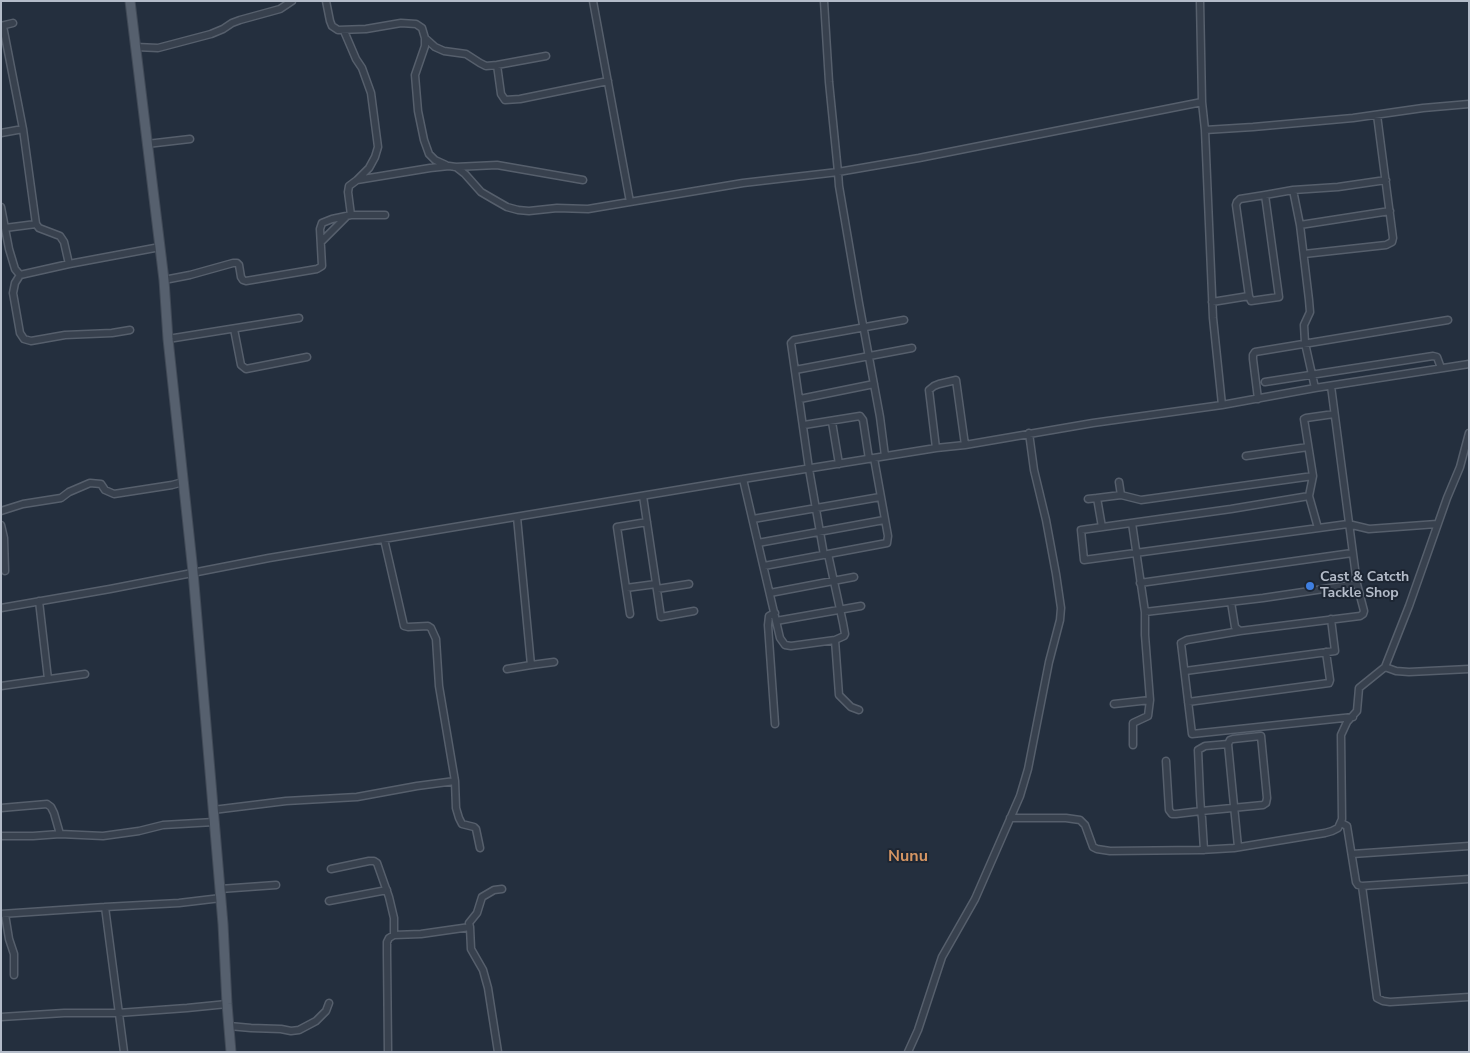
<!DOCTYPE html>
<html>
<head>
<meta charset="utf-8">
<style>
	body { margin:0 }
	#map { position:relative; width:1470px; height:1053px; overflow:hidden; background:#242f3e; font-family:"Nunito Sans",sans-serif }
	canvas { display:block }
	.frame { position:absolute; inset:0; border:2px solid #b4bcc9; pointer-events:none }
</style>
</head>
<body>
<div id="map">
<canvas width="1470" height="1053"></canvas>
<div class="frame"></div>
</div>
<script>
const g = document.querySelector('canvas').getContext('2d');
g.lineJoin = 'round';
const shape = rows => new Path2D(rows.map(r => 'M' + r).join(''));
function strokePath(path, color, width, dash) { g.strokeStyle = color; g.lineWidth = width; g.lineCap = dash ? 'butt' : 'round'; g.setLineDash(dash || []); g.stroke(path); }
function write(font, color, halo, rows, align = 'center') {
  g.font = font + ' "Nunito Sans",sans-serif'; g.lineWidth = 4; g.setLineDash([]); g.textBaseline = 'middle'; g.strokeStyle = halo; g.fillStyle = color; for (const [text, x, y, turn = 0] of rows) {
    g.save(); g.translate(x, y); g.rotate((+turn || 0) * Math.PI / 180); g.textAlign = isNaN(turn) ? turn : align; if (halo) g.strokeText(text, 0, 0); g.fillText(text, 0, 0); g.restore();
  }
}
const minor = shape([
	[326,1,330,21,332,26,338,30,366,29,401,23,416,24,422,28,425,38,425,46,415,75,418,111,424,140,429,154,435,160,446,165],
	[593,1,630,202],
	[1200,1,1202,102],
	[1,26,13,23],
	[3,26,23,129,36,224,39,228,60,236,64,242,69,264],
	[344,31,356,59,362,68,371,93,378,147,375,157,369,168,357,180],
	[425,38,435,47,444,51,466,54,480,63,486,66,497,65,546,56],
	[136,47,158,48,211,34,223,29,232,23,240,20,280,9,292,1],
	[497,65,501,94,505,100,520,99,608,81],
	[1,133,23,129],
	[147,144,190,139],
	[455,167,497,165,583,180],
	[1386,180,1338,187,1293,190,1300,225,1390,211],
	[1265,195,1279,297,1251,301,1249,296,1236,205,1237,202,1240,199,1265,195,1293,190],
	[1,207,9,249,15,269,20,275],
	[351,215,385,215],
	[1300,225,1309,300,1310,312,1304,325,1305,343,1315,388],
	[5,228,36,224],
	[321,242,346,217],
	[1304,254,1386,245,1392,242,1393,238,1377,115],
	[20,275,15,283,13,293,20,333,24,339,31,341,65,335,112,333,130,330],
	[20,275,69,264,160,247],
	[164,280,190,275,233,263,237,263,239,265,241,277,243,280,246,281,317,269,322,266,320,229,322,223,332,219,351,215,348,192,349,186,357,180,430,168,449,166,456,167,465,174,481,192,493,199,507,207,518,210,529,211,557,208,588,209,743,183,838,172,829,82,824,1],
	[1212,302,1249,296],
	[234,329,241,365,246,369,307,357],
	[168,339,299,318],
	[795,370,912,348],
	[1265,382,1433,356,1437,357,1441,368],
	[800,399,874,384],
	[1258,399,1253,359,1253,355,1255,352,1448,320],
	[1222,405,1213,318,1205,130,1253,127,1353,118,1423,108,1469,104],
	[832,422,839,464],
	[804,425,860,416,863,420,869,459],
	[936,448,929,390,934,386,939,384,956,380,965,445],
	[885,456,880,417,859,303,839,186,838,172,919,158,1202,102,1205,130],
	[1246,456,1308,447],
	[743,479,780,638,785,645,791,646,835,640,844,636,845,634,843,623,828,554],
	[1119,482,1121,495],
	[643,496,661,617,694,611],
	[1309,496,1231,509,1081,530,1084,560,1348,524,1369,529,1437,524],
	[1088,499,1097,498],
	[1,511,23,504,61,498,69,492,90,483,101,484,105,490,114,494,172,485,183,482],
	[753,519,880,497],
	[647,522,617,527,626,588,656,584],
	[1132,523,1145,612,1145,635,1150,700,1148,716,1133,723,1133,745],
	[1,525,4,538,5,571],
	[1102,527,1097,498,1121,495,1141,500,1313,476],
	[1318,528,1309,496,1313,476,1304,419,1306,418,1334,414],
	[758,543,884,520],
	[824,555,809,469,791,343,794,340,904,320],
	[764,566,887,543,888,536,874,458],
	[1140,583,1352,553],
	[626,588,630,614],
	[657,589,689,584],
	[770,593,854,577],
	[39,601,48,679],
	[1231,602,1235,627,1240,631,1360,616,1363,614,1364,611,1357,584],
	[1,608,110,589,269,558,743,479,936,448,965,445,1093,423,1222,405,1315,388,1469,364],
	[1145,612,1263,598,1357,584,1331,386],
	[775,613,769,616,768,625,775,724],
	[776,621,861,606],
	[1240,631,1187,640,1181,643,1192,734,1353,717],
	[835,640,839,695,851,707,859,710],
	[531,665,554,662],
	[1385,667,1396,671,1409,672,1469,669],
	[507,669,531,665,517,517],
	[1185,671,1335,651,1331,619],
	[1,686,85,674],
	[1188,702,1329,683,1330,680,1326,652],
	[1114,704,1150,700],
	[1228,744,1238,847],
	[1166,761,1169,810,1172,814,1176,814,1201,811,1263,805,1266,803,1267,798,1261,736,1233,739,1230,740,1228,744,1205,746,1198,750,1200,795,1201,811,1202,818,1204,850],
	[455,781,456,808,459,818,462,824,474,827,476,829,480,848],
	[1,808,47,804,51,807,54,813,60,834],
	[213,810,286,801,357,797,417,786,455,781,439,686,436,639,431,628,428,626,408,627,404,626,384,539],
	[1010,818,1066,818,1080,820,1085,825,1093,847,1097,849,1110,851,1200,850,1234,848,1325,833,1332,831,1338,828,1342,819,1341,735,1347,722,1357,711,1359,688,1385,667,1409,606,1447,498,1460,467,1469,433],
	[1341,823,1347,826,1356,882,1358,885,1362,886,1469,879],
	[1,836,33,836,60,834,103,836,139,831,163,825,214,822],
	[1352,854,1469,846],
	[331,869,369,861,374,861,377,863,389,897,394,918,394,935],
	[1362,886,1377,998,1383,1001,1390,1002,1469,997],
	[220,889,276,885],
	[329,901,387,890],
	[105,907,124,1052],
	[1,914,105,907,179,903,221,898],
	[5,914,9,939,14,954,14,975],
	[470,927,469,923,477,913,482,897,494,890,502,889],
	[1,1017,64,1013,118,1013,187,1008,227,1004],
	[229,1026,251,1028,281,1029,291,1031,299,1030,316,1021,326,1011,329,1003],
	[388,1052,387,954,387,942,389,938,394,935,421,934,470,927,471,949,483,970,488,988,498,1052],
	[908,1052,918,1030,942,957,975,899,1020,796,1028,769,1049,662,1060,620,1061,608,1056,574,1046,520,1034,470,1029,433]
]);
const major = shape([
	[130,1,164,280,168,339,193,572,223,924,227,1004,231,1052]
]);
const markers = [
	[1310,586,5,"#3f7fe0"]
];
const poiNames = [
	["Cast & Catcth",1320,578],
	["Tackle Shop",1320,594]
];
const quarterNames = [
	["Nunu",908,857]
];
strokePath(minor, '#565f6c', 9);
strokePath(major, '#414a57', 11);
strokePath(minor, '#38414e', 6);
strokePath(major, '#56606e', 9);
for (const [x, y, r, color] of markers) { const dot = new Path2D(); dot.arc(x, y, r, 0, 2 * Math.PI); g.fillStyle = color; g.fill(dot); strokePath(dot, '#1d2633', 2); }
write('bold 14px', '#b4bcc9', '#1d2633', poiNames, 'left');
write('bold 16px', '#d59563', '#1d2633', quarterNames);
</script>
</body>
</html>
